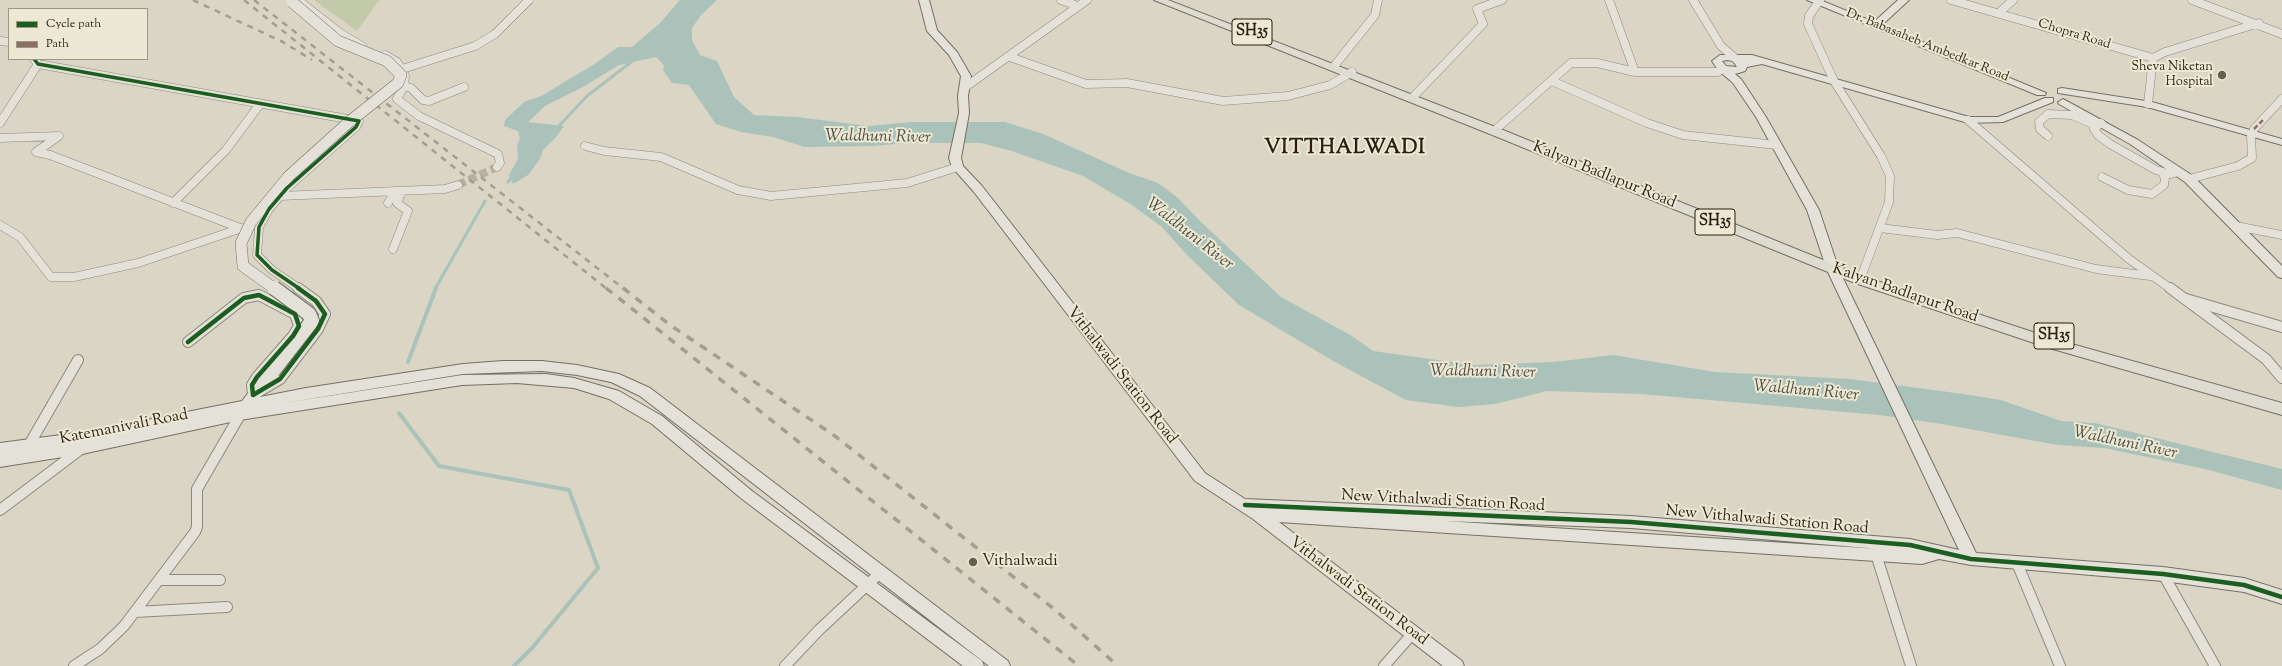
<!DOCTYPE html>
<html>
<head>
<meta charset="utf-8">
<style>
	body { margin:0 }
	#map { position:relative; width:2282px; height:666px; overflow:hidden; background:#dad5c4; font-family:"Sorts Mill Goudy",serif }
	canvas { display:block }
	.legend { position:absolute; left:8px; top:8px; width:140px; height:52px; box-sizing:border-box; background:#ede8d3; border:1px solid #9f9785; margin:0; padding:5px 7px; list-style:none; font-size:12px; color:#2b1e0f }
	.legend li { display:flex; align-items:center; gap:8px; height:20px }
	.legend b { width:20px; border:1px solid #9f9785 }
</style>
</head>
<body>
<div id="map">
<canvas width="2282" height="666"></canvas>
<ul class="legend">
<li><b style="height:5px;background:#1b5e20"></b>Cycle path</li>
<li><b style="height:5px;background:#8d6e63"></b>Path</li>
</ul>
</div>
<script>
const g = document.querySelector('canvas').getContext('2d');
g.lineJoin = 'round';
function paint(path, color) { g.fillStyle = color; g.fill(path, 'evenodd'); }
const shape = rows => new Path2D(rows.map(r => 'M' + r).join(''));
function strokePath(path, color, width, dash) { g.strokeStyle = color; g.lineWidth = width; g.lineCap = dash ? 'butt' : 'round'; g.setLineDash(dash || []); g.stroke(path); }
function write(font, color, halo, rows, align = 'center') {
  g.font = font + ' "Sorts Mill Goudy",serif'; g.lineWidth = 4; g.setLineDash([]); g.textBaseline = 'middle'; g.strokeStyle = halo; g.fillStyle = color; for (const [text, x, y, turn = 0] of rows) {
    g.save(); g.translate(x, y); g.rotate((+turn || 0) * Math.PI / 180); g.textAlign = isNaN(turn) ? turn : align; if (halo) g.strokeText(text, 0, 0); g.fillText(text, 0, 0); g.restore();
  }
}
const green = shape([
	[314,0,379,0,357,31]
]);
const water = shape([
	[680,0,717,0,701,15,692,28,692,40,700,55,717,61,734,97,754,115,797,117,868,126,911,122,1005,122,1043,134,1129,173,1158,183,1178,198,1200,221,1281,297,1352,336,1373,351,1473,365,1554,362,1613,355,1715,372,1850,379,1963,394,2001,400,2061,421,2095,423,2282,469,2282,490,2205,469,2104,448,2058,445,1936,423,1879,415,1642,394,1547,391,1495,404,1458,407,1406,400,1335,362,1239,305,1187,255,1162,227,1132,205,1083,176,1012,151,981,143,905,143,874,146,805,147,773,137,741,132,716,124,689,85,672,83,663,70,664,65,656,57,619,65,581,88,545,106,528,122,564,126,556,137,543,150,540,159,528,175,513,184,509,175,518,159,517,146,520,138,518,131,504,126,505,120,524,102,541,96,596,63,618,47,632,47,660,23]
]);
const streamFar1 = shape([
	[556,129,587,96,635,59],
	[508,182,514,175],
	[435,289,485,201]
]);
const stream = shape([
	[408,362,436,288],
	[399,413,439,466,569,490,598,568,532,648,514,666]
]);
const streetTunnel = shape([
	[458,185,497,167]
]);
const streetFar1 = shape([
	[298,0,340,33,362,46],
	[1061,0,1078,6],
	[1609,0,1635,72],
	[1693,0,1721,46,1736,59],
	[1820,0,1809,16,1808,24,1834,81,1881,156,1890,176,1889,202,1860,280],
	[1951,0,2153,58],
	[2192,0,2282,34],
	[1999,13,2013,0],
	[0,41,9,42],
	[385,55,397,62,405,76,404,86,397,99,419,116,498,154,500,163,497,167],
	[1010,57,1086,84,1127,83,1223,101,1288,96,1330,85,1352,72],
	[2153,58,2165,52,2259,23],
	[34,59,38,64,359,121,356,127,287,188,269,209,259,227,257,255,272,270,300,289],
	[1335,65,1375,15,1378,0],
	[402,69,475,46,495,34,529,0],
	[1552,81,1647,123,1683,135,1777,145],
	[404,86,411,88,423,100,429,101,464,87],
	[964,88,1087,0],
	[1414,96,1483,24,1477,9,1502,0],
	[2148,104,2153,58],
	[1968,120,2129,259,2171,289],
	[0,123,38,64],
	[2101,123,2094,129,2098,135,2110,144,2156,170,2171,174,2178,172],
	[2254,129,2282,99],
	[1494,131,1571,63,1597,63,1635,72,1718,72,1722,68],
	[2048,136,2040,129,2039,122,2048,114,2072,115,2097,126],
	[0,138,59,136,36,152,50,155,240,228],
	[585,146,604,151,661,157,738,190,771,196,907,183,958,167],
	[2102,177,2128,190,2152,194,2164,185,2165,178,2162,172],
	[2189,179,2238,166,2252,158,2251,134],
	[280,196,445,189,458,185],
	[173,203,226,150,260,104],
	[388,203,395,191],
	[0,225,20,237,51,277,74,277,138,263,242,228],
	[2236,226,2282,235],
	[1880,228,1937,235,1957,233,2096,269,2150,276],
	[393,249,408,211,397,203,402,191]
]);
const street = shape([
	[2170,288,2266,359,2282,378],
	[2186,299,2282,327],
	[188,342,244,298,259,295,295,314,299,326,293,336,257,377,252,385,253,395,280,379,318,329,325,314,316,301,298,288],
	[29,445,78,360],
	[0,510,81,449],
	[1875,551,1911,666],
	[2017,563,2060,666],
	[2163,574,2215,666],
	[159,580,220,580],
	[135,612,227,607],
	[74,666,100,649,124,626,195,532,197,527,197,489,240,415],
	[785,666,819,630,880,573],
	[1384,666,1413,633]
]);
const secondary = shape([
	[919,0,929,0,937,30,957,52,971,76,968,96,969,113,961,158,963,166,982,186,1205,473,1245,499,1631,516,1910,539,1959,550,1827,270,1807,210,1756,117,1733,83,1718,70,1712,61,1720,55,1752,55,1969,117,1998,117,2045,98,2053,98,2053,102,2003,122,1968,123,1762,64,1747,67,1745,71,1735,74,1741,79,1766,117,1819,210,1839,270,1976,553,2163,567,2244,578,2282,590,2282,604,2244,592,2163,581,1971,565,1939,559,1922,564,1279,522,1462,661,1464,666,1443,666,1253,519,1195,481,974,192,952,167,949,158,959,113,958,96,961,76,949,55,927,31,919,0],
	[1727,60,1733,61,1737,67,1726,66,1722,61,1727,60],
	[1445,521,1631,528,1879,549,1445,521],
	[1807,0,1820,0,1874,22,1898,0,1909,0,1882,25,2046,93,2045,95,2037,95,1807,0],
	[2062,88,2152,102,2282,139,2282,145,2147,107,2058,93,2058,89,2062,88],
	[2063,99,2138,140,2193,176,2282,266,2282,278,2278,277,2185,182,2130,144,2059,104,2058,102,2063,99],
	[503,361,542,361,577,365,619,374,650,388,1008,661,1010,666,989,666,640,396,611,382,577,375,542,371,463,374,278,404,462,375,546,374,574,378,619,391,662,416,752,491,982,661,984,666,963,666,742,499,652,424,609,399,574,388,517,383,462,385,240,420,82,454,0,467,0,455,59,446,0,455,0,443,91,431,242,401,268,367,273,366,278,367,280,371,260,397,306,388,463,364,503,361]
]);
const primary = shape([
	[1154,0,1168,0,1498,128,1865,277,2054,339,2282,403,2282,415,2046,347,1855,283,1490,134,1154,0]
]);
const railFar1 = shape([
	[193,0,283,42,312,60],
	[244,0,607,289],
	[254,0,624,289]
]);
const rail = shape([
	[606,288,1079,666],
	[623,288,670,325,835,436,1054,609,1118,666]
]);
const secondaryBridgeFar1 = shape([
	[275,289,243,266,241,243,251,222,289,176,349,122,398,83,401,75,387,61,338,41,292,2]
]);
const secondaryBridge = shape([
	[273,371,312,321,309,314,274,288]
]);
const quiet = shape([
	[2254,129,2264,119]
]);
const cyclewayFar1 = shape([
	[34,59,38,64,359,121,356,127,287,188,269,209,259,227,257,255,272,270,300,289]
]);
const cycleway = shape([
	[188,342,244,298,259,295,295,314,299,326,293,336,257,377,252,385,253,395,280,379,318,329,325,314,316,301,298,288],
	[1245,505,1631,522,1910,545,1971,559,2163,574,2244,585,2282,597]
]);
const markers = [
	[2222,75,5,"#685e4e"],
	[973,562,5,"#685e4e"]
];
const farStreetnames = [
	["Chopra Road",2074,35,17],
	["Dr. Babasaheb Ambedkar Road",1927,46,22]
];
const farPoinames = [
	["Sheva Niketan",2213,68],
	["Hospital",2213,83]
];
const shields = [
	[1252,32,40],
	[1715,222,40],
	[2054,336,40]
];
const shieldNames = [
	["SH35",1252,32],
	["SH35",1715,222],
	["SH35",2054,336]
];
const streetNames = [
	["Kalyan Badlapur Road",1604,176,22],
	["Kalyan Badlapur Road",1905,294,19],
	["Vithalwadi Station Road",1121,376,52],
	["Katemanivali Road",124,428,-11],
	["New Vithalwadi Station Road",1443,502,3],
	["New Vithalwadi Station Road",1767,521,5],
	["Vithalwadi Station Road",1358,592,37]
];
const poiNames = [
	["Vithalwadi",982,562]
];
const waterNames = [
	["Waldhuni River",878,138,1],
	["Waldhuni River",1189,235,38],
	["Waldhuni River",1483,373,1],
	["Waldhuni River",1806,392,5],
	["Waldhuni River",2125,444,12]
];
const districtNames = [
	["VITTHALWADI",1345,150]
];
paint(green, '#c2caaa');
paint(water, '#aac2ba');
strokePath(streamFar1, '#aac2ba', 3);
strokePath(stream, '#aac2ba', 4);
strokePath(streetTunnel, '#b7b0a0', 8, [8, 4]);
strokePath(streetFar1, '#8e897e', 9);
strokePath(street, '#8e897e', 12);
strokePath(secondary, '#757065', 2);
strokePath(primary, '#757065', 2);
strokePath(streetFar1, '#e3e1d8', 8);
strokePath(street, '#e3e1d8', 10);
paint(secondary, '#e3e1d8');
paint(primary, '#dedbd1');
strokePath(railFar1, '#a19e95', 2.5, [6, 6]);
strokePath(rail, '#a19e95', 3.5, [8, 8]);
strokePath(secondaryBridgeFar1, '#757065', 12, []);
strokePath(secondaryBridge, '#757065', 16, []);
strokePath(secondaryBridgeFar1, '#e3e1d8', 11);
strokePath(secondaryBridge, '#e3e1d8', 14);
strokePath(quiet, '#8d6e63', 2.5, [5, 2.5]);
strokePath(cyclewayFar1, '#1b5e20', 3.5);
strokePath(cycleway, '#1b5e20', 4.5);
for (const [x, y, r, color] of markers) { const dot = new Path2D(); dot.arc(x, y, r, 0, 2 * Math.PI); g.fillStyle = color; g.fill(dot); strokePath(dot, '#ede8d3', 1.5); }
write('13px', '#2b1e0f', '#ede8d3', farStreetnames);
write('13px', '#2b1e0f', '#ede8d3', farPoinames, 'right');
for (const [x, y, w] of shields) { const box = new Path2D(); box.roundRect(x - w / 2, y - 13, w, 26, 3); g.fillStyle = '#ede8d3'; g.fill(box); strokePath(box, '#2b1e0f', 1); }
write('bold 15px', '#2b1e0f', null, shieldNames);
write('16px', '#2b1e0f', '#ede8d3', streetNames);
write('16px', '#2b1e0f', '#ede8d3', poiNames, 'left');
write('italic 17px', '#4b4d41', '#ede8d3', waterNames);
g.letterSpacing = '1px';
write('bold 20px', '#2b1e0f', '#ede8d3', districtNames);
g.letterSpacing = '0px';
</script>
</body>
</html>
